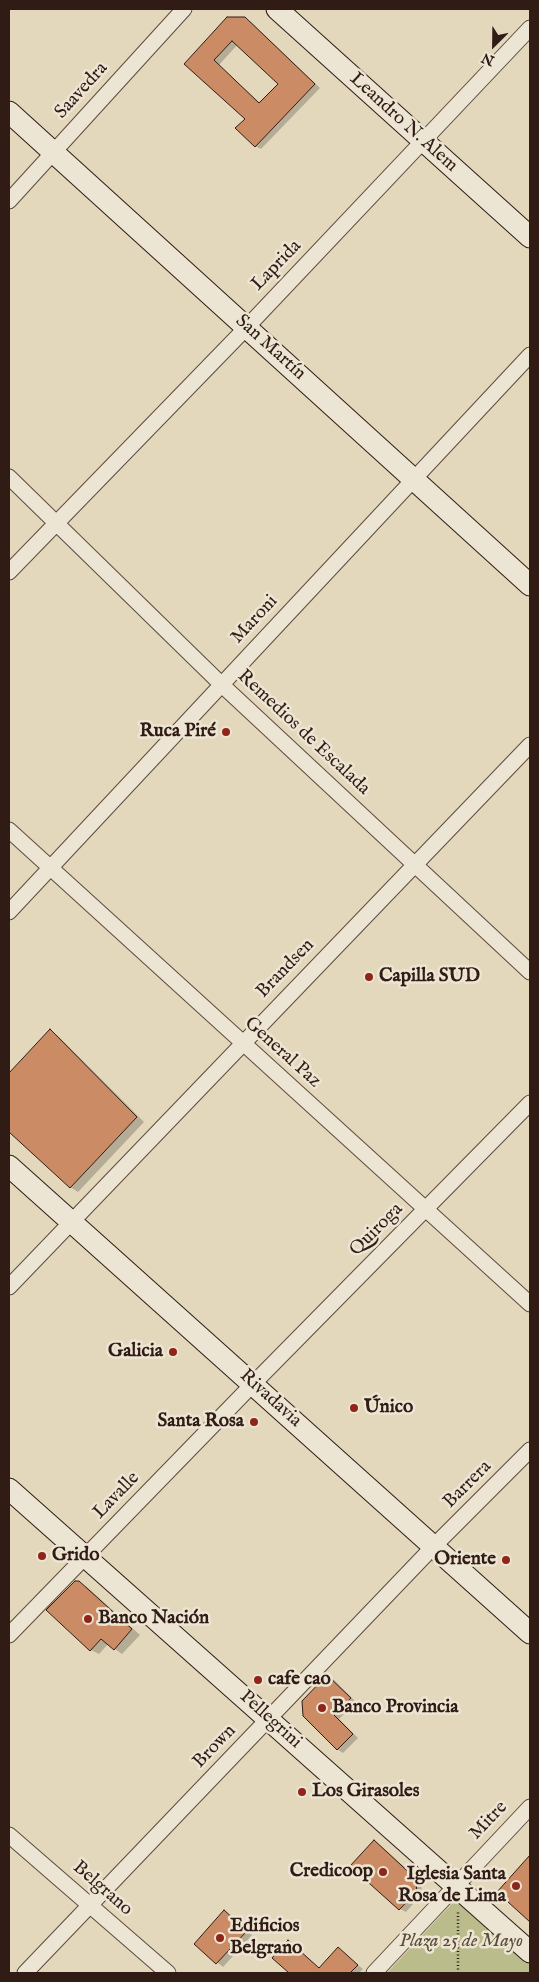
<!DOCTYPE html>
<html>
<head>
<meta charset="utf-8">
<style>
	body { margin:0 }
	#map { position:relative; width:539px; height:1982px; overflow:hidden; background:#e3d7bc; font-family:"IM FELL English",serif }
	canvas { display:block }
	.frame { position:absolute; inset:0; border:10px solid #301c15; pointer-events:none }
	.north { position:absolute; left:469px; top:20px; width:50px; height:50px; -webkit-text-stroke:4px #ede5d3; paint-order:stroke; rotate:203deg; font-size:14px; font-weight:700; line-height:20px; text-align:center; color:#301c15 }
	.north::after { content:''; display:block; margin:auto; width:18px; height:22px; background:#301c15; clip-path:polygon(50% 0,100% 100%,50% 72%,0 100%) }
</style>
</head>
<body>
<div id="map">
<canvas width="539" height="1982"></canvas>
<div class="frame"></div>
<div class="north">N</div>
</div>
<script>
const g = document.querySelector('canvas').getContext('2d');
g.lineJoin = 'round';
function paint(path, color) { g.fillStyle = color; g.fill(path, 'evenodd'); }
const shape = rows => new Path2D(rows.map(r => 'M' + r).join(''));
function strokePath(path, color, width, dash) { g.strokeStyle = color; g.lineWidth = width; g.lineCap = dash ? 'butt' : 'round'; g.setLineDash(dash || []); g.stroke(path); }
function write(font, color, halo, rows, align = 'center') {
  g.font = font + ' "IM FELL English",serif'; g.lineWidth = 5; g.setLineDash([]); g.textBaseline = 'middle'; g.strokeStyle = halo; g.fillStyle = color; for (const [text, x, y, turn = 0] of rows) {
    g.save(); g.translate(x, y); g.rotate((+turn || 0) * Math.PI / 180); g.textAlign = isNaN(turn) ? turn : align; if (halo) g.strokeText(text, 0, 0); g.fillText(text, 0, 0); g.restore();
  }
}
const green = shape([
	[458,1897,530,1963,530,1973,387,1973]
]);
const shadow = shape([
	[244,18,251,22,320,88,261,149,255,146,246,119,186,64],
	[238,44,280,84,260,103,219,65],
	[51,1031,58,1036,144,1122,78,1192,70,1187,9,1130,9,1075],
	[79,1582,87,1587,140,1635,122,1654,108,1644,99,1654,91,1650],
	[328,1677,334,1680,356,1702,339,1719,358,1738,343,1753,337,1749],
	[380,1845,421,1882,422,1894,406,1912,400,1909],
	[530,1857,530,1920,499,1892],
	[225,1912,252,1935,223,1967,195,1944],
	[294,1945,320,1969,338,1949,363,1969,359,1973,291,1973,274,1957]
]);
const building = shape([
	[227,17,245,17,315,84,255,147,235,128,245,119,184,64,227,17],
	[232,41,278,84,259,103,214,60,232,41],
	[50,1029,137,1117,70,1188,9,1132,9,1073,50,1029],
	[75,1581,79,1581,132,1629,114,1650,101,1639,90,1651,46,1610,75,1581],
	[327,1675,351,1698,334,1715,353,1734,337,1750,303,1716,302,1701,327,1675],
	[374,1840,415,1878,417,1891,399,1910,350,1866,374,1840],
	[530,1855,530,1922,497,1892,530,1855],
	[224,1910,247,1931,216,1964,194,1944,224,1910],
	[288,1940,319,1968,338,1947,358,1965,350,1973,289,1973,272,1958,288,1940]
]);
const path = shape([
	[458,1973,458,1912]
]);
const street = shape([
	[9,201,184,9],
	[9,477,222,685,530,972],
	[9,572,247,327,530,28],
	[9,830,530,1304],
	[9,912,530,355],
	[9,1287,530,745],
	[9,1635,253,1384,530,1103],
	[9,1835,168,1973],
	[25,1973,433,1547,530,1450],
	[374,1973,530,1807]
]);
const secondary = shape([
	[277,9,530,237],
	[9,112,530,585],
	[9,1166,530,1633],
	[9,1489,530,1952]
]);
const markers = [
	[226,732,5,"#8f2418"],
	[369,977,5,"#8f2418"],
	[173,1352,5,"#8f2418"],
	[354,1408,5,"#8f2418"],
	[254,1422,5,"#8f2418"],
	[42,1556,5,"#8f2418"],
	[506,1560,5,"#8f2418"],
	[88,1619,5,"#8f2418"],
	[258,1680,5,"#8f2418"],
	[322,1708,5,"#8f2418"],
	[302,1792,5,"#8f2418"],
	[383,1872,5,"#8f2418"],
	[516,1886,5,"#8f2418"],
	[220,1938,5,"#8f2418"]
];
const streetNames = [
	["Saavedra",82,91,-48],
	["Leandro N. Alem",403,123,42],
	["Laprida",277,266,-46],
	["San Martín",270,348,42],
	["Maroni",255,620,-47],
	["Remedios de Escalada",303,733,43],
	["Brandsen",286,969,-46],
	["General Paz",282,1053,42],
	["Quiroga",377,1230,-45],
	["Rivadavia",270,1399,42],
	["Barrera",468,1485,-45],
	["Lavalle",117,1496,-46],
	["Pellegrini",270,1720,42],
	["Brown",215,1747,-46],
	["Mitre",489,1821,-46],
	["Belgrano",102,1889,41]
];
const poiNames = [
	["Ruca Piré",216,732,"right"],
	["Capilla SUD",379,977],
	["Galicia",163,1352,"right"],
	["Único",364,1408],
	["Santa Rosa",244,1422,"right"],
	["Grido",52,1556],
	["Oriente",496,1560,"right"],
	["Banco Nación",98,1619],
	["cafe cao",268,1680],
	["Banco Provincia",332,1708],
	["Los Girasoles",312,1792],
	["Credicoop",373,1872,"right"],
	["Iglesia Santa",506,1875,"right"],
	["Rosa de Lima",506,1897,"right"],
	["Edificios",230,1927],
	["Belgrano",230,1949]
];
const parkNames = [
	["Plaza 25 de Mayo",461,1942]
];
paint(green, '#bbbc8b');
paint(shadow, '#0003');
paint(building, '#cb8b65');
strokePath(building, '#301c15', 1);
strokePath(street, '#5d4b3f', 17);
strokePath(secondary, '#301c15', 23);
strokePath(path, '#301c15', 2.5, [1, 2.5]);
strokePath(street, '#ede5d3', 15);
strokePath(secondary, '#ede5d3', 21);
for (const [x, y, r, color] of markers) { const dot = new Path2D(); dot.arc(x, y, r, 0, 2 * Math.PI); g.fillStyle = color; g.fill(dot); strokePath(dot, '#ede5d3', 2); }
write('19px', '#301c15', '#ede5d3', streetNames);
write('bold 19px', '#301c15', '#ede5d3', poiNames, 'left');
write('italic 19px', '#5a4c38', '#ede5d3', parkNames);
</script>
</body>
</html>
